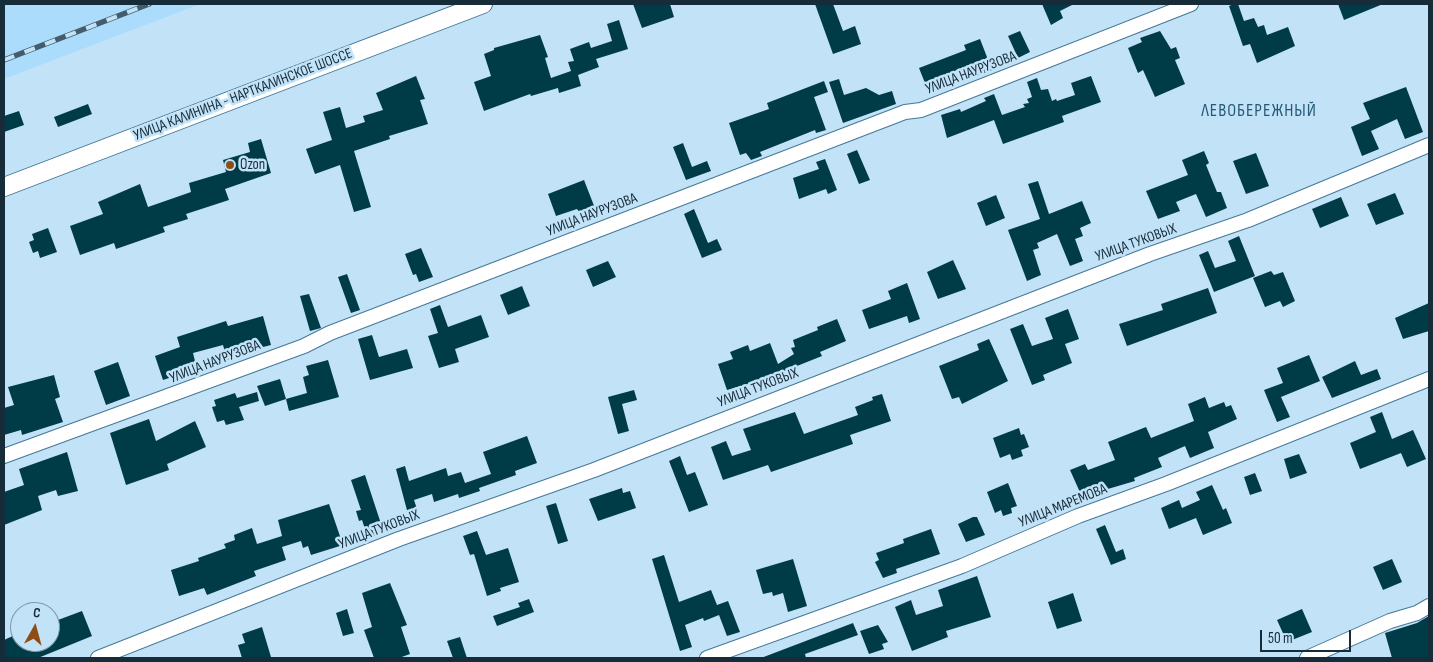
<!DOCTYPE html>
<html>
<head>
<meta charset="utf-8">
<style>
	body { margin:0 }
	#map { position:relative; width:1433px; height:662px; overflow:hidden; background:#c2e2f7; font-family:"Sofia Sans Condensed",sans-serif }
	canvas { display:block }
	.frame { position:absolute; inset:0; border:5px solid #162c39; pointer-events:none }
	.north { position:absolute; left:10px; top:602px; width:50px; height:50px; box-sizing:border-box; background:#c2e2f7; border:1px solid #7d99ab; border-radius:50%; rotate:7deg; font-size:14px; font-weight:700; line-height:20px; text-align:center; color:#162c39 }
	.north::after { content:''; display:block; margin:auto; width:18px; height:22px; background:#8d4e15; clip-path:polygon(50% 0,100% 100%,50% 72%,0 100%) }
	.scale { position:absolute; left:1260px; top:630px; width:91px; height:22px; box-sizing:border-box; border:2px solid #162c39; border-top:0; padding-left:6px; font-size:15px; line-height:18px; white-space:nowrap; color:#162c39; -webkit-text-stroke:4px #c2e2f7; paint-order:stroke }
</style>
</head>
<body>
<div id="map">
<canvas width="1433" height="662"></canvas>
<div class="frame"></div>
<div class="north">С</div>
<div class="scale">50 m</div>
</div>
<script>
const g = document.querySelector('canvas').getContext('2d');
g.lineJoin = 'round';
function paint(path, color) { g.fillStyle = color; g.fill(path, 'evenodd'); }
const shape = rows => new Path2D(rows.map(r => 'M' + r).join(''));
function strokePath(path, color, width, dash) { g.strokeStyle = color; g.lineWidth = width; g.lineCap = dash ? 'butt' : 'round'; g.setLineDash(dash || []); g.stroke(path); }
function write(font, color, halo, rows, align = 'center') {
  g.font = font + ' "Sofia Sans Condensed",sans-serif'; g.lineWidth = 5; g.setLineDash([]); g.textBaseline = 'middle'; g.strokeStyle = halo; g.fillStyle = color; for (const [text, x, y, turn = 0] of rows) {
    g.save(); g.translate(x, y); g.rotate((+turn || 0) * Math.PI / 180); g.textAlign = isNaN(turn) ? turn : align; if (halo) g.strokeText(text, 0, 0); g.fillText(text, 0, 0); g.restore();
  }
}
const built = shape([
	[4,4,200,4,4,79]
]);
const building = shape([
	[633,4,670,4,674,17,642,28],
	[815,4,833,4,843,31,855,26,861,44,833,54],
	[1042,4,1074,4,1060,11,1063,18,1051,25],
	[1234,4,1238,4,1244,21,1254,18,1258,27,1264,25,1267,35,1288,27,1295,46,1257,63,1250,44,1243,46,1229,6],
	[1338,4,1383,4,1344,20],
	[619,20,628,49,596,59,599,67,578,75,581,86,559,93,558,88,531,96,530,94,484,111,474,82,491,76,484,54,494,50,494,48,540,35,548,57,545,58,551,78,571,71,568,62,574,61,570,49,589,42,591,48,612,41,607,24],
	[1020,31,1030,52,1018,58,1008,36],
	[1160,31,1171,49,1176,47,1180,58,1175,60,1185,84,1155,97,1143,70,1138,73,1128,48,1142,42,1140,38],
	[980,39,992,70,974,77,969,65,925,83,919,68,966,50,964,45],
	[416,76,425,99,420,100,428,124,389,136,390,139,354,151,371,207,354,212,340,165,315,174,306,149,332,140,323,112,340,107,346,128,365,122,363,116,383,110,376,93],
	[1091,76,1101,102,1062,116,1064,122,1003,144,994,120,947,138,941,115,960,109,961,112,986,101,984,98,994,94,1002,115,1025,107,1023,104,1029,103,1027,99,1032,97,1027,82,1037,78,1041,90,1048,89,1052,101,1056,99,1057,101,1075,95,1071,83],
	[839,79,844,95,866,88,879,95,892,91,896,104,843,123,829,82],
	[824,81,828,92,814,97,826,130,816,133,815,130,760,152,762,156,751,160,746,153,740,155,729,123,769,109,767,103],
	[1406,87,1423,132,1405,139,1397,119,1371,131,1379,149,1362,156,1351,127,1370,119,1363,103],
	[88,104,92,114,58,127,54,117],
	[19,111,24,125,4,132,4,116],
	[261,139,271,173,225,189,229,200,186,214,188,219,163,227,165,232,116,249,114,243,80,255,70,226,103,214,98,202,140,184,148,207,191,192,189,183,226,172,223,160,250,152,248,143],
	[683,143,692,167,707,161,711,171,686,180,673,147],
	[857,150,870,180,859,184,847,154],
	[1204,151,1209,163,1206,165,1217,192,1221,192,1227,208,1206,217,1196,194,1176,202,1180,211,1158,219,1146,191,1188,175,1182,160],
	[1256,153,1269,186,1246,194,1233,161],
	[825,159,837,190,828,194,826,189,799,199,793,178,819,169,816,162],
	[584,180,598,216,585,220,577,209,556,216,548,194],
	[1038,181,1049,214,1082,201,1091,223,1080,228,1083,236,1075,239,1083,261,1070,266,1057,234,1037,243,1039,248,1033,250,1041,275,1027,281,1008,230,1040,219,1028,184],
	[1395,193,1404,214,1376,225,1367,204],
	[996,195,1005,218,986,226,977,203],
	[1341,197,1349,216,1320,228,1312,209],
	[694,209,708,243,717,239,722,250,702,258,684,214],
	[48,228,57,252,40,258,38,251,33,253,29,242,34,240,32,234],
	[1239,236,1255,276,1214,292,1199,255,1208,251,1215,268,1236,261,1228,241],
	[421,248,433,277,419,282,416,274,413,275,405,254],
	[953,260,966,289,938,299,927,272],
	[608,261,616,277,593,287,586,270],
	[1271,271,1274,275,1283,272,1295,301,1283,307,1280,301,1265,307,1253,278],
	[347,274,360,310,351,313,338,277],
	[907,283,920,319,909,323,907,316,869,329,862,310,891,299,888,291],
	[522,286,530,306,508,315,500,295],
	[1208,288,1217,313,1127,346,1119,324,1163,310,1161,304],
	[309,294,321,328,310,331,300,296],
	[1429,303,1429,331,1403,339,1395,318],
	[440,305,448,327,481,315,489,337,455,349,459,362,439,368,428,336,438,333,430,309],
	[1068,309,1079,339,1065,344,1072,363,1043,375,1045,380,1032,385,1010,329,1023,324,1032,346,1053,339,1045,318],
	[263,316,271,345,235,354,236,357,227,360,223,345,193,353,196,365,192,366,193,370,163,380,155,356,180,347,177,337,226,321,228,326],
	[837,319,846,341,820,352,822,356,762,380,727,390,718,364,733,359,730,352,748,345,750,351,770,343,778,364,794,354,791,348,795,347,793,340,818,330,817,327],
	[372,335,379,357,407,349,413,368,370,380,358,339],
	[989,339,1008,381,962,404,959,397,952,399,939,366,979,350,977,344],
	[1309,355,1320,381,1281,397,1290,417,1277,422,1264,390,1283,383,1277,368],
	[328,360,339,397,289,411,286,399,307,393,303,377,309,375,306,366],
	[1355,361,1361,375,1377,369,1381,379,1332,398,1322,377],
	[118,362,130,396,106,405,94,371],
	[54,375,60,397,55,399,63,422,22,435,21,430,4,435,4,408,14,405,8,387],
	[280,379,286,399,265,406,257,386],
	[634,390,637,400,622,404,629,431,618,434,608,397],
	[257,392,259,401,239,407,244,420,226,425,224,420,217,422,212,407,216,406,214,400,235,393,237,398],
	[882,394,891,421,850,435,853,444,771,472,768,465,723,480,711,447,726,441,732,456,751,450,743,429,795,412,804,434,858,415,855,407,873,400,872,397],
	[1205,397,1209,408,1224,402,1226,407,1231,405,1237,419,1208,432,1214,448,1190,458,1185,446,1158,458,1162,467,1134,478,1135,481,1101,491,1083,499,1070,470,1085,464,1088,470,1115,460,1108,442,1146,427,1151,438,1194,421,1188,404],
	[1382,412,1392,439,1413,430,1426,459,1407,467,1401,453,1360,469,1350,443,1376,432,1370,417],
	[149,419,156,441,195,421,206,447,167,464,169,470,126,485,110,433],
	[1019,428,1021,435,1024,434,1029,447,1021,450,1023,456,1012,460,1010,454,1000,458,993,438],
	[527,436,537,463,515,471,516,475,479,488,480,491,459,498,458,494,434,502,432,494,414,500,418,512,408,514,396,469,405,466,409,481,446,468,448,476,461,472,465,483,491,474,483,452],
	[67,452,78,491,58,496,56,490,38,496,42,510,4,525,4,492,24,485,19,469],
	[1299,454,1307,473,1290,479,1284,459],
	[680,456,687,475,695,472,708,505,689,512,669,461],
	[1255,473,1262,491,1250,495,1244,477],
	[365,475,384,533,368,538,362,520,359,521,356,511,361,510,351,480],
	[1008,483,1017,506,1011,508,1012,513,1003,516,1001,510,995,513,987,492],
	[1212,485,1223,510,1226,508,1232,523,1203,535,1196,518,1169,529,1161,508,1179,500,1182,508,1200,500,1196,492],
	[622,488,623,493,630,491,636,508,598,521,589,499],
	[556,503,568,541,558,544,546,506],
	[329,504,343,545,311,555,308,546,303,548,301,541,282,547,286,560,254,571,256,576,207,595,204,588,179,596,171,570,199,561,198,558,226,548,224,544,235,540,234,535,252,528,257,544,282,536,278,520],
	[973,517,977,517,985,535,966,542,958,524],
	[1105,525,1116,552,1123,549,1126,559,1111,565,1096,529],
	[931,529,940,554,896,569,897,573,883,578,875,562,879,560,876,553,904,543,903,539],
	[477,531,486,555,508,548,519,582,500,588,501,591,487,596,474,554,470,555,463,536],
	[664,555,679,602,711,590,717,605,728,601,740,632,727,636,719,615,704,621,703,618,685,625,692,647,680,651,652,559],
	[793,559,807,606,788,612,783,593,773,596,772,592,763,594,756,570],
	[1392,559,1402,582,1383,590,1373,567],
	[977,576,991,617,946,631,948,637,912,651,895,607,911,600,916,615,943,606,938,590],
	[390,583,407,625,401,627,410,654,399,658,374,658,364,630,372,627,362,593],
	[1073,593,1082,621,1057,629,1048,602],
	[529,599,534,612,497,626,493,616,520,607,518,603],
	[347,609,354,633,343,636,336,613],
	[1302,609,1312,632,1287,642,1277,620],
	[82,611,92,636,38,658,4,658,4,640,15,635,17,642,50,642,50,623],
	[1429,616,1429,658,1392,658,1385,633,1417,623],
	[853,623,858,635,805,654,806,658,761,658],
	[878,625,888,642,882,644,884,649,869,654,860,631],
	[262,627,271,657,242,658,238,645,245,643,242,634],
	[460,637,467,658,453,658,447,641]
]);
const minor = shape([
	[4,456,304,346,330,333,905,112,921,110,1191,4],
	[98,658,399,539,594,470,1150,254,1248,220,1429,145],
	[707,658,962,566,1078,516,1166,484,1429,379],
	[1307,658,1390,621,1417,613,1429,606]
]);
const major = shape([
	[4,187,483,4]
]);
const rail = shape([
	[4,60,149,4]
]);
const markers = [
	[230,165,5,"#8d4e15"]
];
const streetNames = [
	["УЛИЦА НАУРУЗОВА",971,73,-21],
	["УЛИЦА КАЛИНИНА - НАРТКАЛИНСКОЕ ШОССЕ",243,95,-21],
	["УЛИЦА НАУРУЗОВА",592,215,-21],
	["УЛИЦА ТУКОВЫХ",1136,243,-20],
	["УЛИЦА НАУРУЗОВА",215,362,-21],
	["УЛИЦА ТУКОВЫХ",758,388,-21],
	["УЛИЦА МАРЕМОВА",1063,506,-22],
	["УЛИЦА ТУКОВЫХ",379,530,-21]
];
const poiNames = [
	["Ozon",240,165]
];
const quarterNames = [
	["ЛЕВОБЕРЕЖНЫЙ",1259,111]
];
paint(built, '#abdcfb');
paint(building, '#003c48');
strokePath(minor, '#447897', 16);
strokePath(major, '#447897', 20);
strokePath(minor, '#fff', 14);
strokePath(major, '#fff', 18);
strokePath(rail, '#445c6c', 5.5);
strokePath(rail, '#c2e2f7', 4, [11]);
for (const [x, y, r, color] of markers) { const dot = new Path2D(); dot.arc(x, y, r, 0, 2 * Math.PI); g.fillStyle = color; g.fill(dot); strokePath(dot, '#c2e2f7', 2); }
write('15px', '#162c39', '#c2e2f7', streetNames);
write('15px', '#162c39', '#c2e2f7', poiNames, 'left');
g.letterSpacing = '1px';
write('18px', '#255a77', '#c2e2f7', quarterNames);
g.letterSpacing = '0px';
</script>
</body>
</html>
